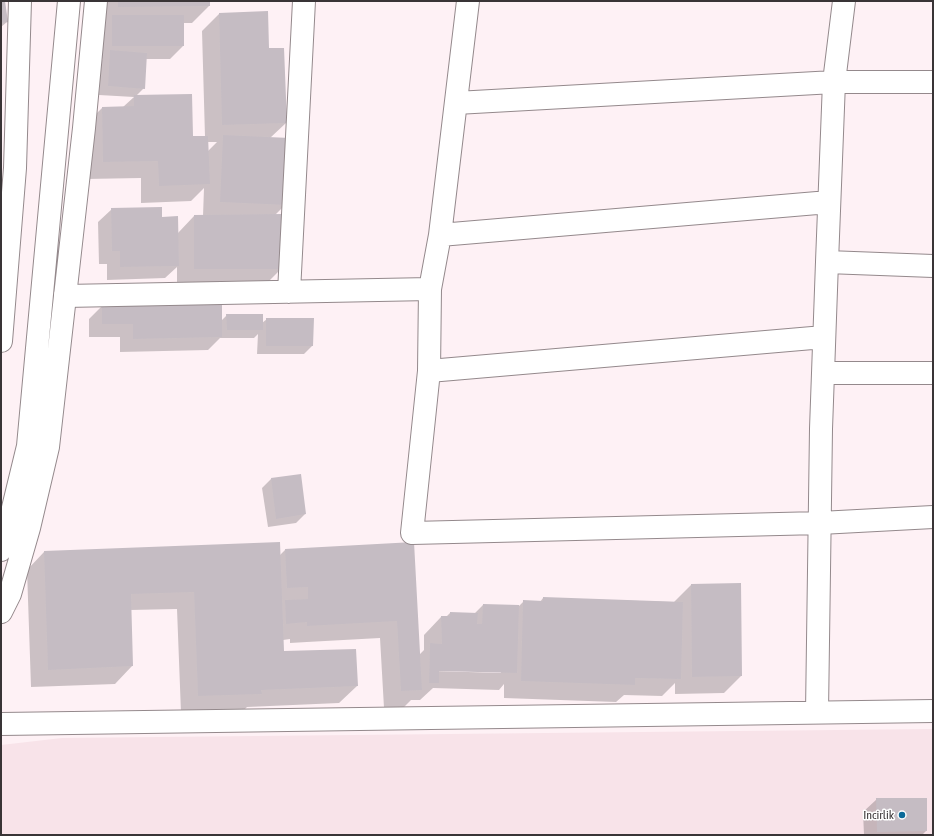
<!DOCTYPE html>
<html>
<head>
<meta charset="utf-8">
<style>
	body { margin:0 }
	#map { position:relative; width:934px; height:836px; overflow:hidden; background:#fef1f5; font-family:"Asap Condensed",sans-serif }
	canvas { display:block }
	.frame { position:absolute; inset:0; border:2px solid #393436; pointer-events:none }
</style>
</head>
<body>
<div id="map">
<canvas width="934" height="836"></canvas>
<div class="frame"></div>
</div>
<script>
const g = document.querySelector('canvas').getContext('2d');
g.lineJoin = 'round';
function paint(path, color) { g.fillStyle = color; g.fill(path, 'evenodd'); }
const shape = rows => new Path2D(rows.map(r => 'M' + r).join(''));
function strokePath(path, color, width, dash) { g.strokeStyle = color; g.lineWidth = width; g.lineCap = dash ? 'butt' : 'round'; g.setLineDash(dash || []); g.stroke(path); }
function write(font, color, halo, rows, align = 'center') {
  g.font = font + ' "Asap Condensed",sans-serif'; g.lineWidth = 3; g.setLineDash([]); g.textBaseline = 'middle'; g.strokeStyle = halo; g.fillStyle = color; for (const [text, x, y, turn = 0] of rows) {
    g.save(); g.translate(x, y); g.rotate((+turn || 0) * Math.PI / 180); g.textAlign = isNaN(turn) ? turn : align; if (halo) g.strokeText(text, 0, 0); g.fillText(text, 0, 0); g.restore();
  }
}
const built = shape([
	[933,729,933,835,1,835,1,745,62,738]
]);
const shadow = shape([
	[1,1,3,1,7,22,1,27],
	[100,1,209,1,209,6,192,23,183,23,183,46,170,59,146,59,144,88,136,96,192,137,205,137,202,31,219,14,268,49,286,123,270,138,286,204,275,215,282,268,264,286,177,286,177,267,165,278,107,280,107,264,99,264,98,222,112,209,161,218,178,233,194,216,203,216,204,188,191,201,141,203,141,178,86,179,85,125,102,108,123,107,134,97,99,95,101,60,103,59,99,58],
	[208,142,217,142,208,151],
	[102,306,221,321,227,315,262,323,267,319,312,346,304,354,257,354,258,334,254,338,220,338,208,350,120,352,120,337,89,337,89,319],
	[300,476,305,514,296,523,268,527,262,488,271,479],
	[413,543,419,655,424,650,424,635,441,617,446,617,450,613,474,614,483,605,519,606,524,601,540,602,543,598,674,602,691,585,741,676,724,693,675,694,675,683,662,696,624,695,616,702,504,698,504,684,499,690,433,688,420,700,411,700,404,707,384,708,380,638,307,642,290,643,290,639,283,640,283,652,357,686,339,703,247,707,243,711,181,713,177,609,130,610,132,666,115,684,31,687,27,570,44,552,279,556,285,550],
	[434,669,501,671,501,673,434,671],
	[877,799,926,831,922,835,864,835,863,812]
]);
const building = shape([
	[1,1,5,1,8,22,1,23],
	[118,1,210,1,210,6,118,7],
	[268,11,269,48,284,48,287,123,222,125,219,13],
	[112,15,184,15,184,46,112,46],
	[110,50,147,53,145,89,108,86],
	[192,94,193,136,208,136,210,184,159,186,158,161,103,162,102,107,134,106,134,95],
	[223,135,290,138,287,205,220,202],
	[162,207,162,217,178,216,179,266,120,267,120,251,112,251,111,208],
	[282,214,283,269,194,269,194,215],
	[222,302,222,337,133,339,133,324,102,324,102,305],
	[226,314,263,314,263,330,227,330],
	[266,318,314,318,313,346,266,346],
	[301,474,306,514,276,519,271,478],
	[280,542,284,651,356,649,358,686,261,690,262,694,198,696,194,592,131,594,133,666,48,670,44,551],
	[414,542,422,690,401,691,397,621,307,626,307,622,286,624,285,600,308,599,308,587,287,588,285,549],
	[741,583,742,676,692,677,691,584],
	[543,597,683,602,681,679,635,678,635,685,521,681,523,600,543,601],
	[483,604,519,605,517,673,439,671,439,683,429,683,430,643,442,644,441,616,450,616,450,612,478,613,477,624,482,624],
	[876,798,927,798,927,831,877,832]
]);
const minor = shape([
	[468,1,440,235,430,289,429,371,412,533,820,523,933,517],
	[456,103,834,82,933,82],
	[440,235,829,202],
	[827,262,933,266],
	[289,292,304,1],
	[65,296,430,289],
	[1,341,15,168,20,1],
	[429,371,824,337],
	[823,373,933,373],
	[817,712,821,429,827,262,834,82,844,1],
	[1,724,933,711]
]);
const major = shape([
	[1,550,11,516,28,446,69,1],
	[1,612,10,594,29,528,48,447,84,128,96,1]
]);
const markers = [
	[902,815,4,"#0b6a99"]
];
const poiNames = [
	["Incirlik",894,815]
];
paint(built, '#f8e3e9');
paint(shadow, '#0003');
paint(building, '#c5bcc3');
strokePath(minor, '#94898c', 24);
strokePath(major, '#94898c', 24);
strokePath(minor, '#fff', 22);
strokePath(major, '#fff', 22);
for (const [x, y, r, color] of markers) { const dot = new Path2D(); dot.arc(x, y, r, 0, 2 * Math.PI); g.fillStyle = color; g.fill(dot); strokePath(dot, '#fff', 1.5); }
write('12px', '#393436', '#fff', poiNames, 'right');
</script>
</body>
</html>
